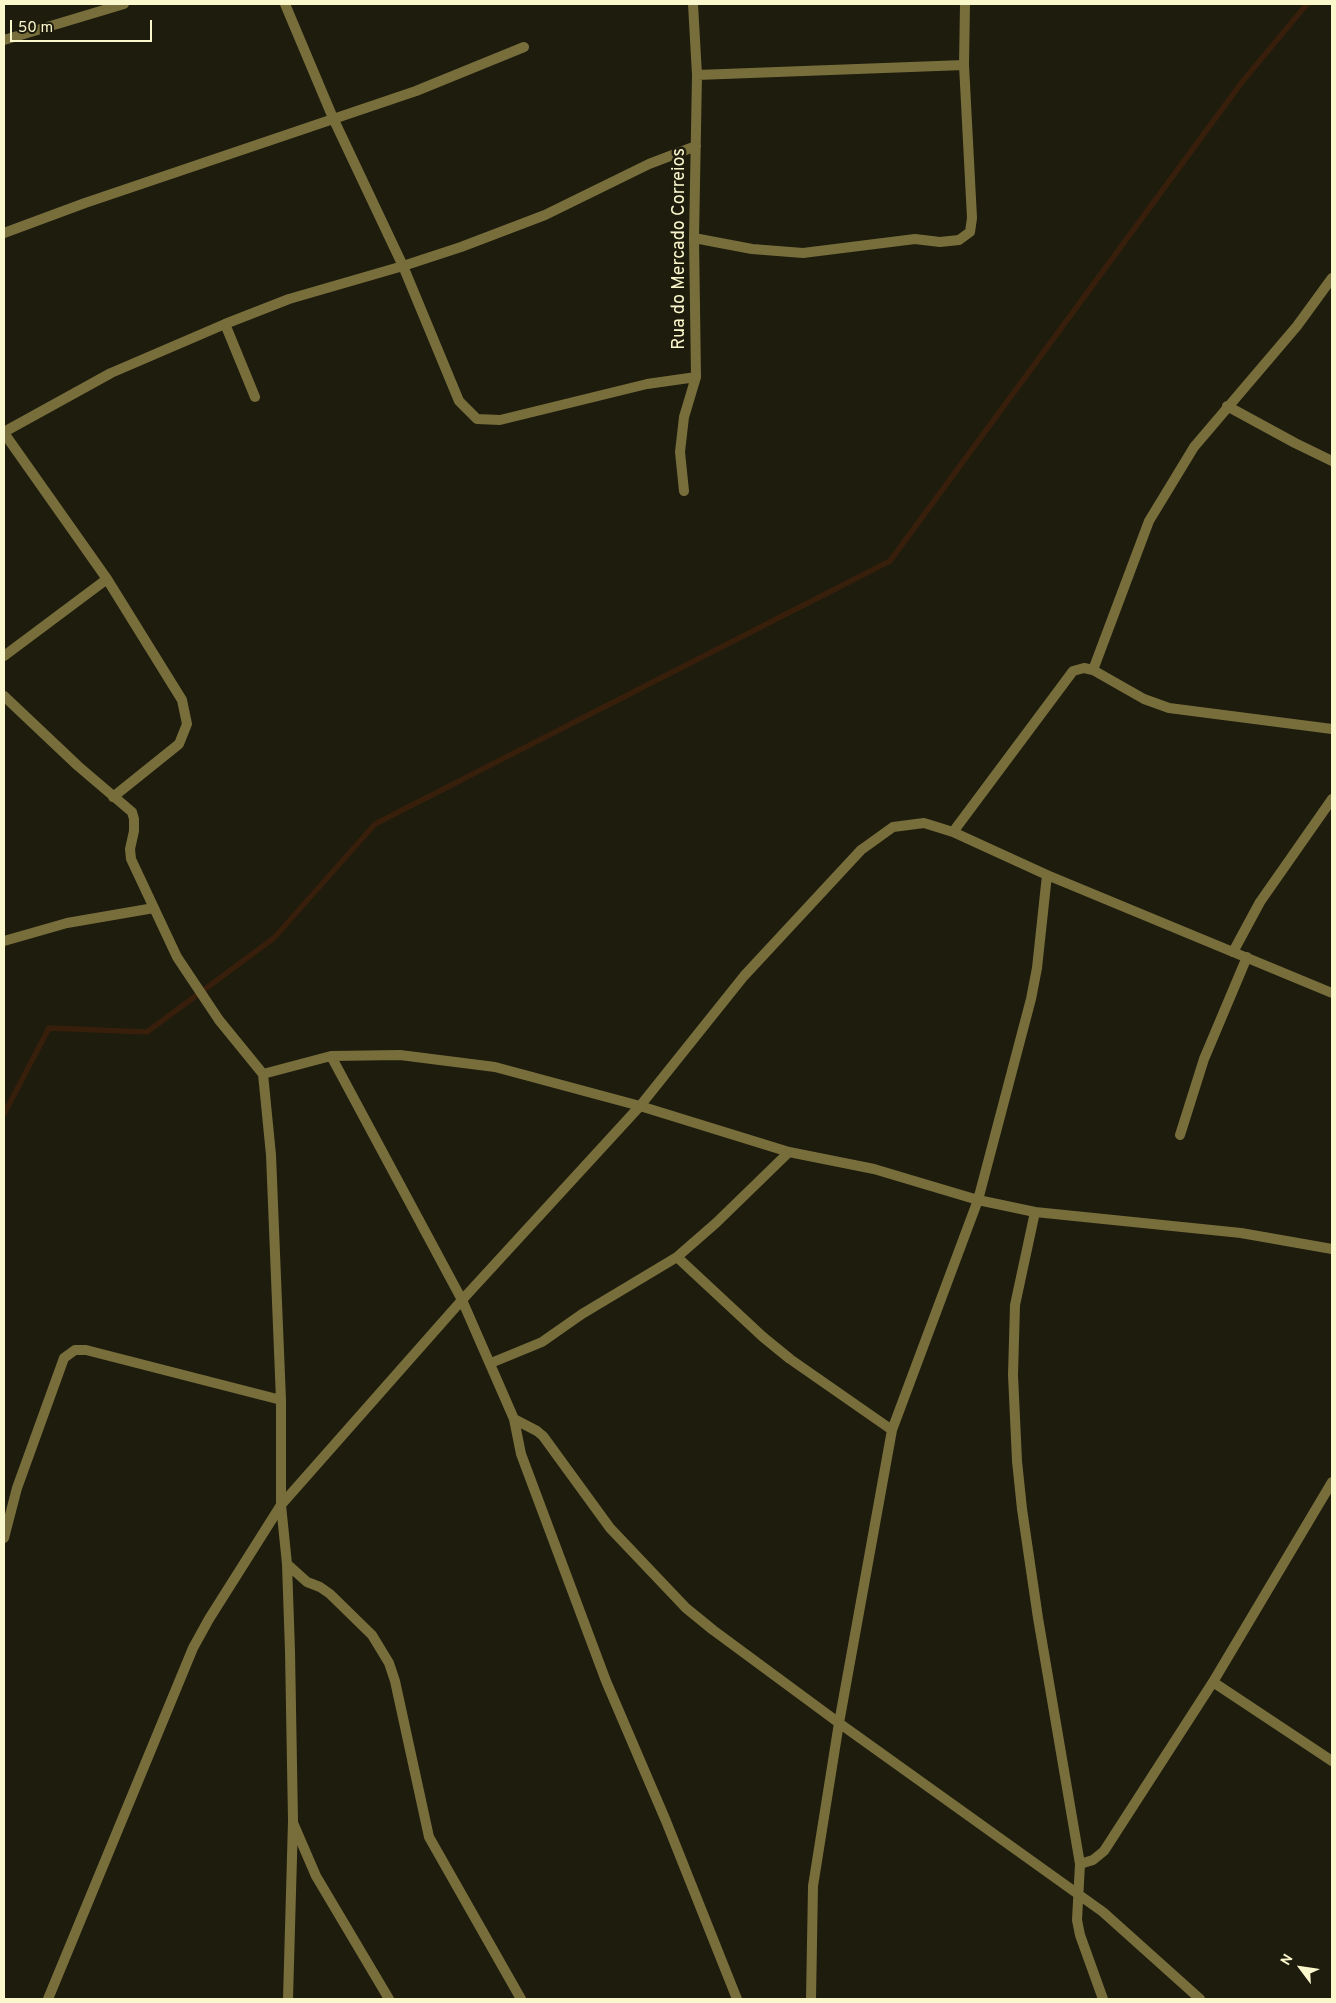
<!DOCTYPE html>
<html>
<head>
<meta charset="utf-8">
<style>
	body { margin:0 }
	#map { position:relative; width:1336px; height:2003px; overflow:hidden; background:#1d1c0d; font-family:Overpass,sans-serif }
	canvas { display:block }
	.frame { position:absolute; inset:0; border:5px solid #fbf7cd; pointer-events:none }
	.north { position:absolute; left:1276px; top:1943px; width:50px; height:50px; -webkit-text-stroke:4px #1d1c0d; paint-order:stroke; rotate:301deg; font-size:14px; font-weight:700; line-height:20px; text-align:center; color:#fbf7cd }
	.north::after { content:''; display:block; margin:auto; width:18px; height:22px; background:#fbf7cd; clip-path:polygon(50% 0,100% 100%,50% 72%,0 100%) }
	.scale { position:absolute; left:10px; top:20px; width:142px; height:22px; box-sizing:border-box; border:2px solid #fbf7cd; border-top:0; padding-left:6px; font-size:15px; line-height:18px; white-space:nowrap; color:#fbf7cd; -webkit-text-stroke:4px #1d1c0d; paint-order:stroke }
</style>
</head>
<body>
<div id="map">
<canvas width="1336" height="2003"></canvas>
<div class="frame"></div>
<div class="north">N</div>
<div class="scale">50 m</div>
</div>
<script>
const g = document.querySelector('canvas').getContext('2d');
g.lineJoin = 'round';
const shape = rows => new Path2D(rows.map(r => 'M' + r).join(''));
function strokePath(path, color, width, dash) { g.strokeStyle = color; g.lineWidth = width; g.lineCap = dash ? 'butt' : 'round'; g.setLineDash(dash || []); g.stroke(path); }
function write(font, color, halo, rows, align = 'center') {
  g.font = font + ' Overpass,sans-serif'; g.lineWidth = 5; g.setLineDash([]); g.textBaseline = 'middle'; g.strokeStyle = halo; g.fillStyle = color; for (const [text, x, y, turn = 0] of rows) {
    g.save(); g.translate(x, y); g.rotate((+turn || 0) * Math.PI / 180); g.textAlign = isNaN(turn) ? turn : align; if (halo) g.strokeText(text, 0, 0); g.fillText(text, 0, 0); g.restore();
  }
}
const stream = shape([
	[4,1114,49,1028,147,1032,274,938,375,824,890,561,1242,82,1307,4]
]);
const minor = shape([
	[285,4,333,118,403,266,459,401,477,419,500,420,647,384,696,377],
	[4,40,124,4],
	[697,75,964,65],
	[4,233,85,203,416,91,524,47],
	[694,238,752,249,803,253,915,239,940,242,959,240,970,232,972,218,964,65,965,4],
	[225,324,255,397],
	[1227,406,1295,443,1332,461],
	[4,432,111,373,225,324,289,299,403,266,461,247,545,215,649,164,696,146],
	[4,433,107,579,182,700,187,724,179,744,113,797],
	[684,491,680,452,684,417,696,377,694,238,697,75,693,4],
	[4,656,107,579],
	[1093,670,1144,699,1169,708,1332,729],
	[4,696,78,766,132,812,134,819,134,831,130,849,131,859,177,957,219,1020,263,1074,271,1155,281,1400,281,1505,287,1564,290,1651,293,1821,288,1999],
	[953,832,1047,875,1332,993],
	[4,941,67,923,154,908],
	[1233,952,1260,902,1332,799],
	[331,1056,400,1055,495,1067,640,1106,789,1152,874,1169,978,1200,1035,1212,1241,1233,1332,1249],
	[263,1074,331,1056,462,1300,514,1419,521,1454,606,1681,666,1821,737,1999],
	[1180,1135,1204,1059,1247,957],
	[1035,1212,1015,1305,1013,1375,1017,1461,1022,1509,1038,1618,1080,1864,1077,1920,1080,1935,1103,1999],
	[677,1257,763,1337,790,1359,892,1430],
	[491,1363,542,1342,582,1314,677,1257,716,1223,789,1152],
	[514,1419,537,1431,543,1436,610,1528,686,1608,713,1630,839,1723,1103,1912,1200,1999],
	[4,1538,17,1488,64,1358,75,1350,86,1350,281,1400],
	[287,1564,307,1582,320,1587,330,1594,372,1635,389,1663,395,1681,429,1837,521,1999],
	[1213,1682,1332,1761],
	[294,1825,316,1876,389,1999],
	[1080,1864,1093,1860,1104,1851,1213,1682,1332,1482],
	[48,1999,193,1648,209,1619,281,1505,462,1300,640,1106,744,976,861,850,893,827,924,823,953,832,1073,671,1084,668,1093,670,1149,521,1177,475,1194,447,1297,326,1332,278],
	[811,1999,813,1886,839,1723,892,1430,978,1200,1031,999,1037,968,1047,875]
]);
const streetNames = [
	["Rua do Mercado Correios",680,249,-90]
];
strokePath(stream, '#371f0c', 5.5);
strokePath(minor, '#786e3c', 10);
write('18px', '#fbf7cd', '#1d1c0d', streetNames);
</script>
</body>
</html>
